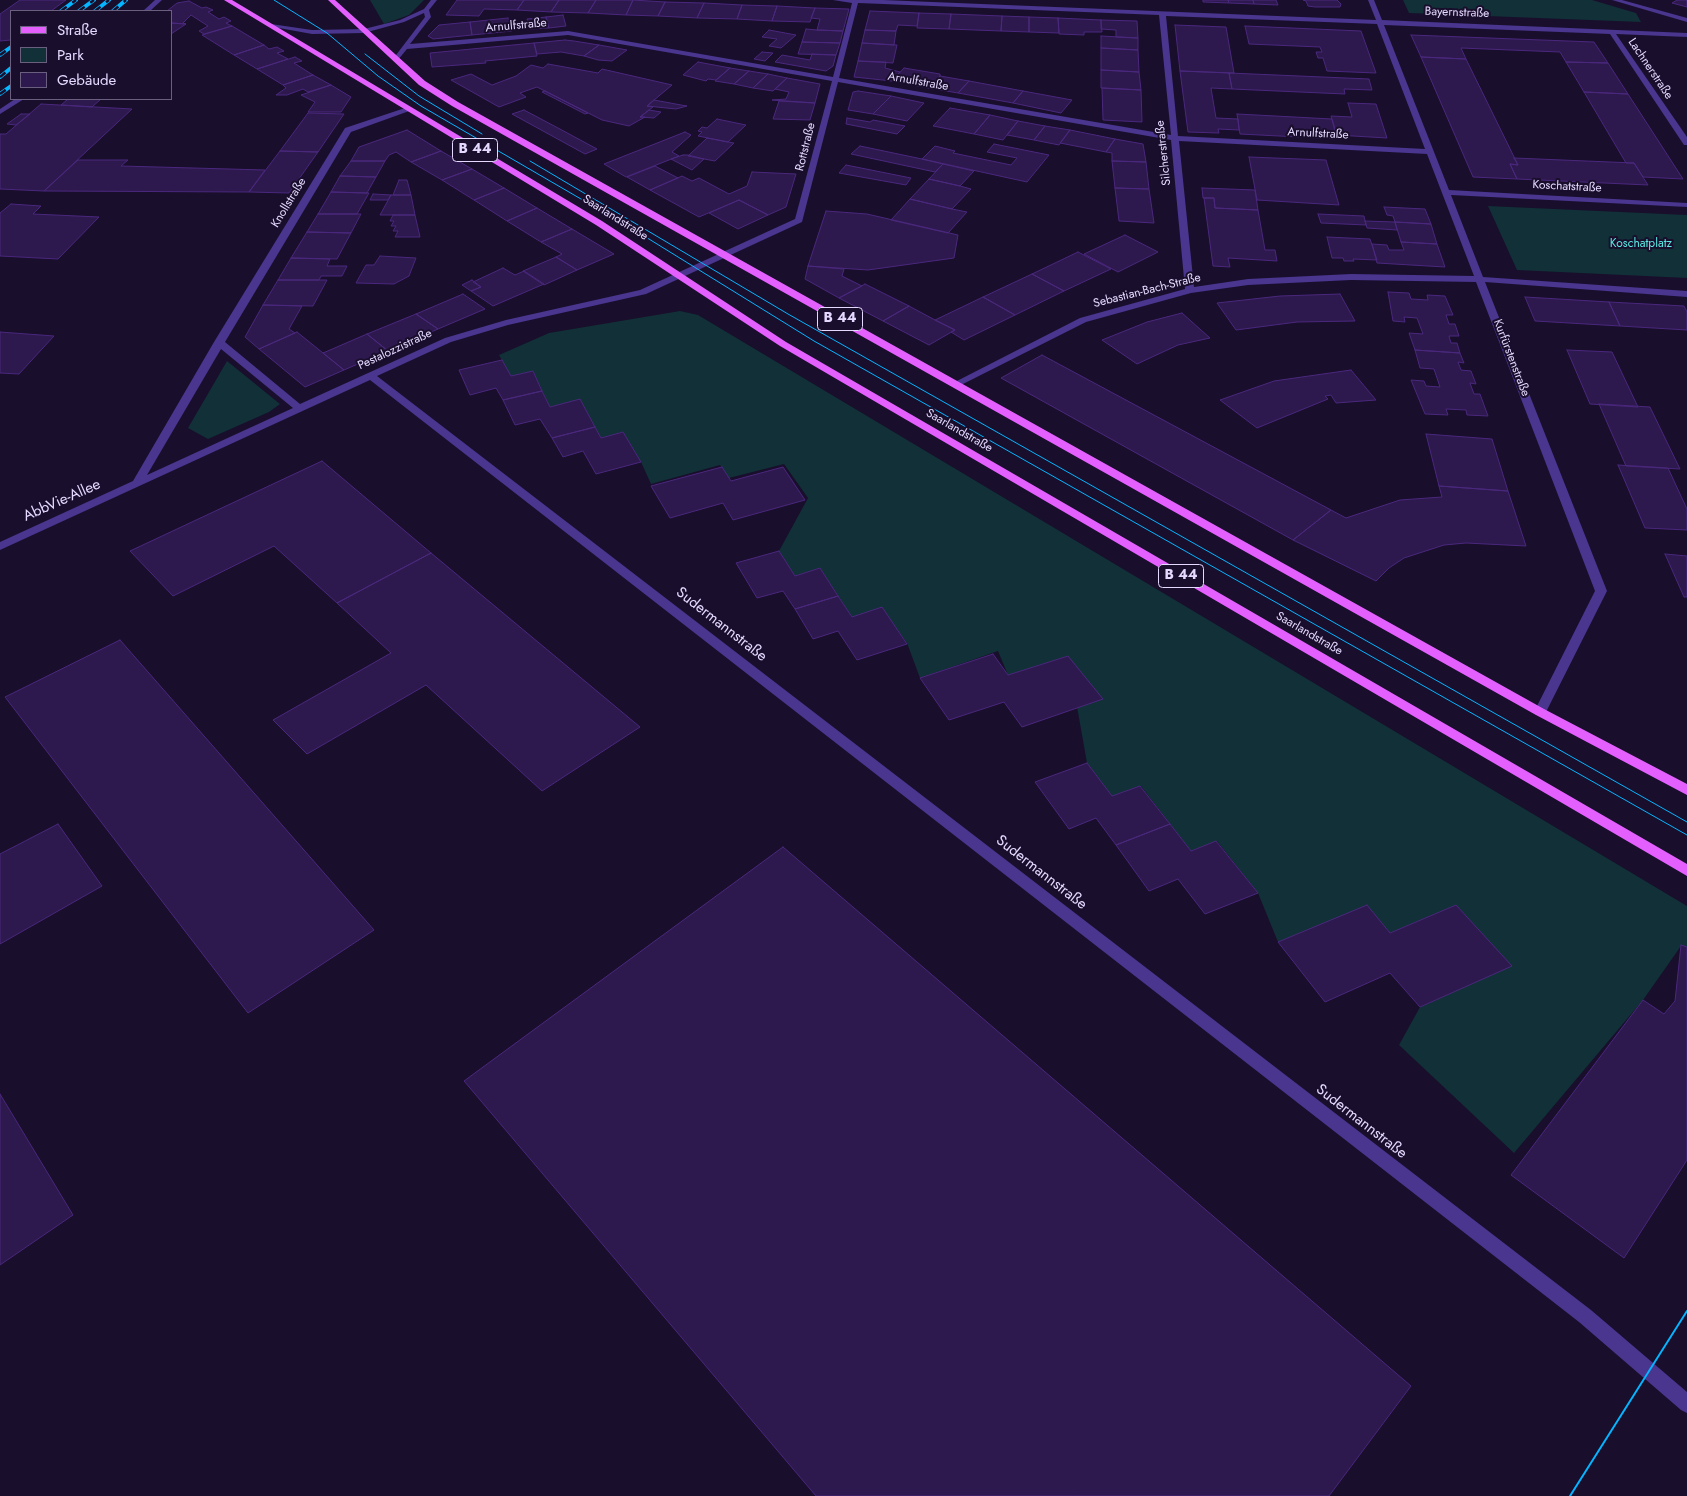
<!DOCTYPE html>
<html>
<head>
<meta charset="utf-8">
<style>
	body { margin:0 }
	#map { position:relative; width:1687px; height:1496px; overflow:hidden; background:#190e2c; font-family:Jost,sans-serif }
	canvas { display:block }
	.legend { position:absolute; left:10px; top:10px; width:162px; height:90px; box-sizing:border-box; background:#190e2c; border:1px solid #6b5f80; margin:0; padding:6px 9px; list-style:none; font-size:15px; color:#e5d9ff }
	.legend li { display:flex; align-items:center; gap:10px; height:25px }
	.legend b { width:25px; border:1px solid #6b5f80 }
</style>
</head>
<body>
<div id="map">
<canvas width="1687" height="1496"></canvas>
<ul class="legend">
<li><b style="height:6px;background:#e360ff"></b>Straße</li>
<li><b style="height:14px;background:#113037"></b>Park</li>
<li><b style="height:14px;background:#2e194f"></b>Gebäude</li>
</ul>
</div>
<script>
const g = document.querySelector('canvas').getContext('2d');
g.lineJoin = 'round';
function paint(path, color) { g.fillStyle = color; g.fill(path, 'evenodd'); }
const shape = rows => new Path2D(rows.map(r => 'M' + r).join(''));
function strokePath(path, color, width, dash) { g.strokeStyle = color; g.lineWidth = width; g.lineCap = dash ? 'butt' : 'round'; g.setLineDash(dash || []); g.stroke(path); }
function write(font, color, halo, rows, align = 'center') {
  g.font = font + ' Jost,sans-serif'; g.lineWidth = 4; g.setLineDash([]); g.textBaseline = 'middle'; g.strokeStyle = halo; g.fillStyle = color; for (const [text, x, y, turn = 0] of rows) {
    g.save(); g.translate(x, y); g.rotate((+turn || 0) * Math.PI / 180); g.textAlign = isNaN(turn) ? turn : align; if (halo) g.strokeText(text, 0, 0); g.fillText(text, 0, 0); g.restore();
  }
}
const green = shape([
	[370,0,424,0,409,15,384,24],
	[1403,0,1592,0,1636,13,1641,22,1409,13],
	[1488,206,1687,215,1687,278,1517,270],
	[680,311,698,315,1687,906,1687,947,1681,946,1643,1000,1514,1153,1399,1045,1420,1007,1511,966,1456,905,1390,933,1367,906,1278,942,1258,893,1217,841,1191,851,1141,786,1112,796,1087,763,1068,656,1008,675,998,651,920,678,907,643,882,608,852,617,820,568,795,576,779,551,808,498,784,464,729,478,720,465,651,484,641,462,623,432,601,438,581,401,550,407,533,371,511,376,499,355,549,333],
	[227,361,280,404,269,412,208,439,188,428]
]);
const building = shape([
	[20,0,66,0,51,11,11,11,11,40,0,41,0,14,20,0],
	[457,0,524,0,517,10,484,9,479,16,446,15,457,0],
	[524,0,559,0,551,12,517,10,524,0],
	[559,0,596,0,588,13,551,12,559,0],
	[596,0,633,0,626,15,588,13,596,0],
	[633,0,665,2,658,16,626,15,633,0],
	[1203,0,1228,0,1229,3,1203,2,1203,0],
	[1228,0,1253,0,1254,4,1229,3,1228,0],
	[1253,0,1276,0,1278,5,1254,4,1253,0],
	[1337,0,1341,4,1340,7,1315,7,1308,6,1306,1,1303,0,1337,0],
	[1677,0,1687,0,1687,7,1672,3,1677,0],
	[189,1,202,8,206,7,213,10,208,12,219,19,224,17,231,21,226,23,232,26,204,34,199,31,208,26,191,15,183,23,186,24,171,23,171,11,167,11,177,3,189,1],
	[665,2,704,3,697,18,658,16,665,2],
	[704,3,742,5,737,19,697,18,704,3],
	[742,5,777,6,772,21,737,19,742,5],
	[777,6,815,8,810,22,772,21,777,6],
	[815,8,849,9,843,31,817,30,820,19,811,18,815,8],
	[870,11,919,13,917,26,898,25,896,31,865,30,870,11],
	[919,13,951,14,949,29,917,28,919,13],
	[951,14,1002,16,1001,31,949,29,951,14],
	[563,15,566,26,549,28,546,17,563,15],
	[1002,16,1029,17,1029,32,1001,31,1002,16],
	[546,17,549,28,530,29,527,19,546,17],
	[1029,17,1058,18,1059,33,1029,32,1029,17],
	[508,18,512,31,472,35,470,22,508,18],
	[1058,18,1101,20,1102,32,1084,32,1084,35,1059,34,1058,18],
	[1101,20,1137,21,1138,38,1116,37,1116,30,1101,29,1101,20],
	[470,22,472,35,433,39,428,36,439,25,470,22],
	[171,23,186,24,171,34,171,23],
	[1175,25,1226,27,1234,73,1180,71,1175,25],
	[232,26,264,45,234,55,202,35,232,26],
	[1245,26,1361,31,1376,73,1327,71,1323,58,1318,58,1316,52,1322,52,1320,47,1249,44,1245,26],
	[806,29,817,30,843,31,840,43,802,42,806,29],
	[769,30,796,35,781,48,769,46,777,39,762,37,769,30],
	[865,30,896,31,894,45,862,43,865,30],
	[1411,35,1594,42,1608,63,1566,62,1560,52,1461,48,1466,59,1421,57,1411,35],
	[1101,36,1138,38,1138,50,1101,48,1101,36],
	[565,40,574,41,599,45,584,56,561,52,537,54,534,43,565,40],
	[802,42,840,43,836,55,798,54,802,42],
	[534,43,537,56,485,61,486,63,432,67,430,53,534,43],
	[862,43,897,45,893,63,858,61,862,43],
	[264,45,269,49,277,47,284,51,277,53,288,59,257,69,234,55,264,45],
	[599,45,627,50,612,61,598,60,584,56,599,45],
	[1101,48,1138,50,1139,72,1101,70,1101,48],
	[762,52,773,53,765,61,754,59,762,52],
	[812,54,836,55,833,66,826,71,775,62,782,55,810,60,812,54],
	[295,57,302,61,294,63,313,75,283,85,257,69,295,57],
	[1421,57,1466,59,1518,165,1510,164,1517,179,1473,177,1421,57],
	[858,61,886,62,885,68,900,72,892,81,854,77,858,61],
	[698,62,730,68,716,80,708,79,706,81,683,75,698,62],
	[1566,62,1608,63,1628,94,1584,92,1566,62],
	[548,64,598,73,602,69,672,85,647,106,653,107,640,117,645,117,629,126,602,120,537,87,520,93,526,97,499,107,451,80,471,74,492,85,516,76,531,65,543,68,548,64],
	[730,68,749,71,734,84,715,81,730,68],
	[904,68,940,74,940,76,928,88,892,81,904,68],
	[1101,70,1139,72,1141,90,1101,88,1101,70],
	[749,71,768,74,753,88,734,84,749,71],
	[1180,71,1229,73,1232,89,1211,88,1216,118,1238,119,1239,130,1218,129,1219,133,1188,132,1180,71],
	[1229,73,1369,79,1372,90,1344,89,1345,94,1232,89,1229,73],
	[768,74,787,78,773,91,753,88,768,74],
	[313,75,331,85,308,92,303,89,287,95,276,95,286,88,283,85,313,75],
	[940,76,969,81,958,93,928,88,940,76],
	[787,78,820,84,815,103,772,100,786,99,789,92,775,89,787,78],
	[969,81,1023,91,1013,103,958,93,969,81],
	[331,85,351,97,341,112,308,112,315,102,301,95,331,85],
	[1102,88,1141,90,1142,122,1103,120,1102,88],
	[545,91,588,113,585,114,542,92,545,91],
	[858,91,891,96,873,114,848,110,853,92,858,91],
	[1023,91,1072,100,1061,113,1013,103,1023,91],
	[1584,92,1628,94,1683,179,1643,177,1634,163,1626,163,1584,92],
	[891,96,924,103,907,121,873,114,891,96],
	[62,99,101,99,92,107,61,105,67,100,62,99],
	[654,100,681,105,687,106,676,109,647,106,654,100],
	[779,101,815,103,810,120,773,119,779,101],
	[1348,103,1376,104,1387,138,1336,135,1331,116,1352,117,1348,103],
	[41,104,132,109,44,191,0,189,0,134,6,134,41,104],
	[950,108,990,115,974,134,933,126,950,108],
	[524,110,558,128,597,149,585,154,512,114,524,110],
	[649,110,661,112,654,118,640,117,649,110],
	[308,113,344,114,318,152,280,151,308,113],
	[21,114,30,114,16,125,7,124,21,114],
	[1237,114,1332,119,1338,139,1240,134,1237,114],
	[990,115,1018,121,1003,140,974,134,990,115],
	[847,118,870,122,873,120,905,126,897,134,846,124,847,118],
	[717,119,746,125,728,142,698,136,702,132,698,131,702,127,707,128,717,119],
	[1018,121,1045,126,1034,140,1007,135,1018,121],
	[1045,126,1070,130,1059,145,1034,140,1045,126],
	[407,130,441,151,411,162,396,152,389,155,385,161,351,161,359,147,407,130],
	[1070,130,1115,139,1106,152,1060,143,1070,130],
	[685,132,691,135,672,152,679,156,626,177,604,164,685,132],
	[707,138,728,142,734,143,715,161,688,156,707,138],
	[1115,139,1143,144,1146,162,1112,161,1112,153,1106,152,1115,139],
	[994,144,1049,155,1027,182,922,159,935,146,955,151,953,153,1011,165,1017,158,987,152,994,144],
	[860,146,922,159,943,164,935,172,851,154,860,146],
	[280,151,318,152,289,193,249,192,280,151],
	[441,151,472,169,442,180,411,162,441,151],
	[683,155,688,155,704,159,692,170,671,159,683,155],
	[1249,157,1326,160,1339,205,1257,200,1249,157],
	[1514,158,1634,163,1648,185,1517,179,1510,164,1518,165,1514,158],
	[78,160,128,160,121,166,265,170,249,192,44,191,78,160],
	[351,161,385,161,376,177,340,176,351,161],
	[1112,161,1146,162,1149,189,1115,188,1112,161],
	[943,164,974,171,960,186,929,179,943,164],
	[846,165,911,178,906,185,839,173,846,165],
	[655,166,678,178,650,190,627,177,655,166],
	[472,169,504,188,474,200,442,180,472,169],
	[752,172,796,174,786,207,768,215,739,200,699,217,650,190,682,176,692,181,699,178,729,194,747,186,752,172],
	[340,176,376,177,367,193,331,192,340,176],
	[929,179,960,186,971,189,952,209,910,199,929,179],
	[399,180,407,180,411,195,393,195,399,180],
	[504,188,537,208,507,221,474,200,504,188],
	[1115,188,1149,189,1154,223,1119,221,1115,188],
	[1202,188,1255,190,1258,210,1215,208,1214,198,1203,198,1202,188],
	[331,192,367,193,369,193,357,214,318,214,331,192],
	[373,194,391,195,388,200,370,200,373,194],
	[391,195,411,195,415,215,380,215,391,195],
	[1204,198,1214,198,1215,208,1258,210,1265,250,1275,250,1277,261,1228,258,1230,267,1213,266,1204,198],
	[910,199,952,209,967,212,948,233,891,220,910,199],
	[739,200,768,215,738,229,709,213,739,200],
	[11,204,41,206,33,214,99,217,58,259,0,256,0,213,11,204],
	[1384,207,1425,209,1431,224,1395,222,1393,216,1387,215,1384,207],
	[537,208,572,229,541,242,507,221,537,208],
	[826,211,867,214,958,235,954,258,868,270,808,266,826,211],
	[318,214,361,214,351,233,307,232,318,214],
	[1318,214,1364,216,1366,225,1321,223,1318,214],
	[393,215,415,215,420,237,395,237,398,231,393,231,396,226,391,226,394,221,390,221,393,215],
	[1365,221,1395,222,1397,230,1367,228,1365,221],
	[1395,222,1431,224,1437,244,1401,242,1395,222],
	[572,229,614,254,577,270,556,257,562,254,541,242,572,229],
	[307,232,351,233,337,259,291,258,307,232],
	[1125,235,1158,252,1118,272,1084,254,1125,235],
	[1327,237,1370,239,1377,260,1353,259,1354,261,1344,261,1343,258,1332,258,1327,237],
	[1401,242,1437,244,1445,267,1377,263,1372,244,1387,245,1389,250,1404,250,1401,242],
	[1078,252,1111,269,1064,291,1032,274,1078,252],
	[380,256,416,258,409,276,394,284,356,283,366,265,374,265,380,256],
	[556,257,577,270,544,285,523,271,556,257],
	[291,258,330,259,327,266,347,266,342,276,321,276,319,280,278,280,291,258],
	[808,266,844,269,842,276,862,286,839,298,805,279,808,266],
	[503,268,515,275,524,271,544,284,493,306,471,291,481,287,473,282,503,268],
	[1032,274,1064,291,1015,315,983,297,1032,274],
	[278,280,327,280,313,306,263,305,278,280],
	[472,280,481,287,471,291,462,285,472,280],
	[865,284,909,306,883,321,839,298,865,284],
	[1388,292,1409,293,1411,299,1428,300,1427,295,1445,296,1453,315,1446,315,1449,324,1455,324,1459,336,1449,336,1451,343,1457,343,1460,353,1415,350,1409,333,1423,334,1417,318,1404,317,1405,322,1393,321,1388,292],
	[463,294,485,309,438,329,416,314,463,294],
	[1340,294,1355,321,1297,322,1236,330,1217,303,1280,296,1340,294],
	[983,297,1015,315,964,340,951,332,955,330,935,320,983,297],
	[1525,297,1609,302,1620,326,1535,321,1525,297],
	[1609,302,1684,306,1687,312,1687,330,1620,326,1609,302],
	[263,305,302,306,289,329,295,333,259,349,245,337,263,305],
	[909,306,935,320,955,330,929,345,883,321,909,306],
	[1182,313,1210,338,1178,345,1137,364,1102,340,1147,322,1182,313],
	[416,314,438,329,388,351,367,334,416,314],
	[0,332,54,336,19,374,0,373,0,332],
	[297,332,323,353,344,370,305,387,259,349,297,332],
	[367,334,388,351,344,370,323,353,367,334],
	[1415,350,1460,353,1464,363,1458,362,1461,370,1471,371,1476,384,1470,383,1474,394,1480,394,1488,416,1467,415,1466,410,1446,409,1448,415,1425,414,1411,380,1424,381,1426,386,1440,387,1434,369,1420,368,1415,350],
	[1567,350,1612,352,1638,407,1590,404,1567,350],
	[1042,355,1331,510,1293,540,1001,378,1042,355],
	[502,360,511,376,533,371,542,391,503,400,496,388,470,395,459,370,502,360],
	[1351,370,1376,400,1336,403,1331,395,1325,396,1328,399,1257,428,1220,400,1274,381,1351,370],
	[542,391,550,407,580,399,595,427,552,438,540,419,515,425,503,400,542,391],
	[1599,404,1650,407,1680,469,1626,466,1599,404],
	[595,427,601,438,623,432,641,462,596,474,583,451,563,457,552,438,595,427],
	[1426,434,1492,439,1508,491,1439,486,1426,434],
	[322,461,431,553,337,603,274,546,173,596,130,551,322,461],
	[1618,465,1668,468,1687,509,1687,530,1645,528,1618,465],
	[722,467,731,481,783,467,805,500,733,520,723,503,670,518,651,486,722,467],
	[1439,486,1508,491,1526,546,1466,543,1444,545,1404,558,1389,568,1376,581,1293,540,1331,510,1346,518,1400,500,1442,497,1439,486],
	[779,551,795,576,820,568,838,596,795,609,783,591,757,598,736,563,779,551],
	[431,553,640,727,542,791,426,685,307,754,273,720,391,653,337,603,431,553],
	[1665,554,1687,556,1687,597,1684,597,1665,554],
	[838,596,852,617,882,607,907,644,857,660,838,631,813,639,795,609,838,596],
	[120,640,374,930,248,1013,5,697,120,640],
	[993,654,1008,675,1068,656,1103,699,1022,727,1004,702,949,720,920,678,993,654],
	[1087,763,1112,796,1140,786,1170,824,1116,845,1096,818,1069,829,1035,782,1087,763],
	[58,824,102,886,0,944,0,854,58,824],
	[1170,824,1191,851,1216,841,1258,893,1205,914,1178,879,1149,891,1116,845,1170,824],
	[783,847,1411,1386,1329,1496,816,1496,464,1081,783,847],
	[1367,905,1390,933,1456,905,1512,966,1420,1007,1390,973,1325,1002,1278,942,1367,905],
	[1681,945,1687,947,1687,1160,1624,1258,1511,1175,1643,1000,1664,1014,1675,1001,1681,945],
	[0,1094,73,1215,0,1265,0,1094]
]);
const minor = shape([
	[155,0,162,0,150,11,143,11,155,0],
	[431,0,437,0,429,10,431,17,410,44,568,31,833,77,852,3,833,0,883,0,1376,20,1368,0,1374,0,1382,20,1687,33,1687,37,1616,34,1687,137,1687,145,1684,145,1610,34,1384,25,1449,190,1687,203,1687,207,1451,195,1483,277,1687,291,1687,297,1485,282,1607,591,1546,712,1540,716,1534,712,1595,591,1476,282,1351,280,1248,285,1191,293,1086,322,959,386,953,386,951,384,1080,318,1185,289,1171,140,838,82,802,222,646,294,508,325,451,342,377,376,1591,1310,1687,1392,1687,1413,1681,1410,1579,1322,370,380,0,550,0,542,133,481,214,342,345,128,405,108,412,110,351,132,225,342,300,404,445,338,506,320,640,290,795,219,832,81,568,35,407,49,397,61,393,61,393,59,425,17,424,13,404,22,364,33,312,34,268,26,271,24,312,30,364,29,400,20,424,9,431,0],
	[858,3,1159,15,1171,135,839,78,858,3],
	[1166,16,1377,24,1425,149,1178,136,1166,16],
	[1179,141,1427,154,1474,276,1351,274,1248,279,1194,287,1179,141],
	[221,349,293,408,147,475,221,349],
	[1612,0,1622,0,1687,18,1687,22,1612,0],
	[15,99,24,99,0,114,0,109,15,99]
]);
const primary = shape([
	[224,0,232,0,602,221,786,342,1687,864,1687,876,780,346,596,225,224,0],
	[328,0,335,0,425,81,458,102,1544,709,1687,784,1687,795,1536,715,452,106,419,85,328,0]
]);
const tramFar1 = shape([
	[274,0,327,33,378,76,421,106,636,231,814,341,1687,835],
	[365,54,419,96,482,134],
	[530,161,788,314,1687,822]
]);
const tram = shape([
	[1570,1496,1687,1311]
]);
const rail = shape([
	[61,11,76,0],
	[79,11,94,0],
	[95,11,109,0],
	[113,11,126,0],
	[0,55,11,47],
	[0,77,11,68],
	[0,94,11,86]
]);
const farStreetnames = [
	["Bayernstraße",1457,13,2],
	["Arnulfstraße",516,26,-5],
	["Lachnerstraße",1650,69,56],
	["Arnulfstraße",918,82,10],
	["Arnulfstraße",1318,134,3],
	["Rottstraße",806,147,-76],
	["Silcherstraße",1164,153,-96],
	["Koschatstraße",1567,187,3],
	["Knollstraße",289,203,-59],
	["Saarlandstraße",615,218,32],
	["Sebastian-Bach-Straße",1147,291,-14],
	["Pestalozzistraße",395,350,-25],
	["Kurfürstenstraße",1511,358,69],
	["Saarlandstraße",959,431,30],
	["Saarlandstraße",1309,634,30]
];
const farParknames = [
	["Koschatplatz",1641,244]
];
const shields = [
	[475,150,45],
	[840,319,45],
	[1181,576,45]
];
const shieldNames = [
	["B 44",475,150],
	["B 44",840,319],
	["B 44",1181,576]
];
const streetNames = [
	["AbbVie-Allee",62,501,-24],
	["Sudermannstraße",721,625,38],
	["Sudermannstraße",1041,873,38],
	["Sudermannstraße",1361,1122,38]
];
paint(green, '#113037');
paint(building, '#2e194f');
strokePath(building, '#4a287d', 1);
paint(minor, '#4a358f');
paint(primary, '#e360ff');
strokePath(tramFar1, '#05b5ff', 1);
strokePath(tram, '#05b5ff', 2);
strokePath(rail, '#05b5ff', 4);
strokePath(rail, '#190e2c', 2.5, [7]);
write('12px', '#e5d9ff', '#190e2c', farStreetnames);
write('12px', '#59ebe4', '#190e2c', farParknames);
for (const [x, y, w] of shields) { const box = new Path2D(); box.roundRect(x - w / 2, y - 11.5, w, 23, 4); g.fillStyle = '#190e2c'; g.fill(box); strokePath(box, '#e5d9ff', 1); }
write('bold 14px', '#e5d9ff', null, shieldNames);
write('15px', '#e5d9ff', '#190e2c', streetNames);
</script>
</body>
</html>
